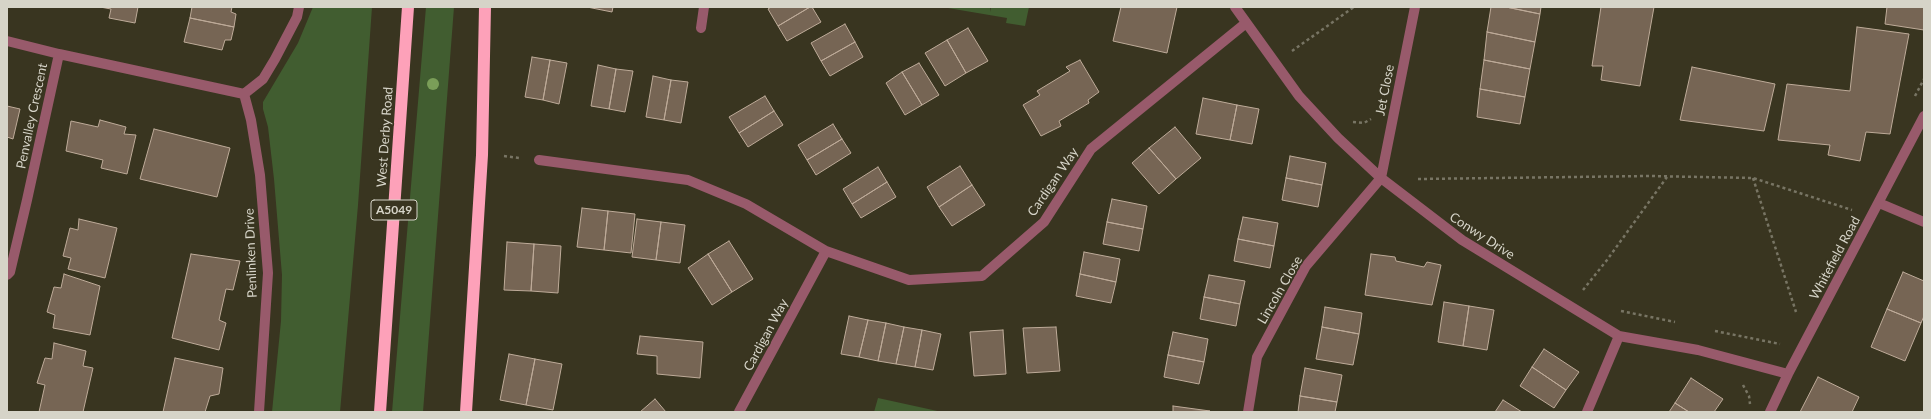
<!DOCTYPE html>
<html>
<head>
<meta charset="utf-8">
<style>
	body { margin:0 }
	#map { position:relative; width:1931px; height:419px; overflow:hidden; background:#393520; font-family:Lato,sans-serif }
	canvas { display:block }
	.frame { position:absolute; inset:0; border:8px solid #d6d4c8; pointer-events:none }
</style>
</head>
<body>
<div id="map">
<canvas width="1931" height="419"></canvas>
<div class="frame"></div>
</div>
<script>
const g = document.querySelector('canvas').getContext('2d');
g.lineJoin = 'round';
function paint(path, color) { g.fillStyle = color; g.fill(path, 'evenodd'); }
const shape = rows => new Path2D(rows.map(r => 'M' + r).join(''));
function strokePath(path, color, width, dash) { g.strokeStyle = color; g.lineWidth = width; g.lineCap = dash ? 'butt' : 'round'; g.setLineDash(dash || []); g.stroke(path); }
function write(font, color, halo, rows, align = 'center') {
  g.font = font + ' Lato,sans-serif'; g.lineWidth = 3.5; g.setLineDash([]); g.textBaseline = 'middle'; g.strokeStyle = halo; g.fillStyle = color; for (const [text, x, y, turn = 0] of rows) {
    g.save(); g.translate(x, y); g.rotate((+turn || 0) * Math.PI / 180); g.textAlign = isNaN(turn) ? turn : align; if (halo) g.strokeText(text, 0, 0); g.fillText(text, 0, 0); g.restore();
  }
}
const green = shape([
	[313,7,372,7,358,205,340,412,272,412,281,321,282,275,274,179,268,127,263,109,263,102,298,43],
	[426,7,454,7,423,412,392,412],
	[942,7,990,7,990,12,991,7,1029,7,1025,26,1006,23,1007,18],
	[878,398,942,412,874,412]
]);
const building = shape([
	[100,7,138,7,135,23,109,18,111,9,100,7],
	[192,7,232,7,231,12,236,14,234,27,190,18,192,7],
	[587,7,613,7,612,12,587,7],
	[771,7,810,7,778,26,768,9,771,7],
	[810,7,812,7,821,22,787,41,778,26,810,7],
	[1121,7,1177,7,1167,53,1113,41,1121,7],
	[1491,7,1506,7,1540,14,1535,42,1487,32,1491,7],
	[1506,7,1541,7,1540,14,1506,7],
	[1601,7,1654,7,1640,86,1601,80,1603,66,1592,66,1601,7],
	[1887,7,1924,7,1924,30,1885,24,1887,7],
	[190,18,234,27,231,40,225,40,222,50,184,42,190,18],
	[845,24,855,42,821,61,811,43,845,24],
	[1857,27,1909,34,1890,134,1866,132,1860,161,1828,155,1830,145,1778,140,1787,84,1850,91,1857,27],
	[968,28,988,61,966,73,947,40,968,28],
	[1487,32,1535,42,1530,69,1484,60,1487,32],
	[947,40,966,73,945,86,925,53,947,40],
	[855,42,863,57,830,76,821,61,855,42],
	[532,57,550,60,543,100,525,97,532,57],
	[550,60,567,63,559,104,543,100,550,60],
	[1080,60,1099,92,1088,100,1089,103,1059,121,1061,126,1041,136,1023,105,1040,95,1037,91,1070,71,1066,67,1080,60],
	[1484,60,1530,69,1525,97,1480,89,1484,60],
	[919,63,939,95,922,105,902,72,919,63],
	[598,65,616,69,609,109,591,106,598,65],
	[1692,67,1775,84,1764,131,1680,120,1692,67],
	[616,69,633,71,625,112,609,109,616,69],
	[902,72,922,105,905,115,886,83,902,72],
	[653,76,671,80,664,120,646,117,653,76],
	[671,80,688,82,681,123,664,120,671,80],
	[1480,89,1525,97,1520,124,1477,117,1480,89],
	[765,96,774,111,739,133,729,117,765,96],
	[1203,98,1237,105,1230,140,1196,134,1203,98],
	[1237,105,1259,109,1252,144,1230,140,1237,105],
	[7,106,20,109,13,139,7,137,7,106],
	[774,111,783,125,748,147,739,133,774,111],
	[100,120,126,127,124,134,136,135,127,174,101,168,103,160,66,151,71,121,98,127,100,120],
	[833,124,842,139,807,160,798,145,833,124],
	[1175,127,1201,158,1176,179,1149,148,1175,127],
	[154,129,230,148,217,197,140,179,154,129],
	[842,139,851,153,816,175,807,160,842,139],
	[1149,148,1176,179,1159,194,1132,163,1149,148],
	[1290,156,1326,163,1322,185,1286,178,1290,156],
	[960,166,972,185,939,207,927,187,960,166],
	[878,167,887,182,852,204,843,189,878,167],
	[1286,178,1322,185,1318,207,1282,200,1286,178],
	[887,182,896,197,861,218,852,204,887,182],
	[972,185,985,205,952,226,939,207,972,185],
	[1112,199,1147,206,1143,229,1107,222,1112,199],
	[582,208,608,211,604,250,577,247,582,208],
	[608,211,635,214,631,253,604,250,608,211],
	[1243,217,1278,223,1274,246,1238,239,1243,217],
	[79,219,117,228,105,278,68,269,71,258,63,256,70,228,78,230,79,219],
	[637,219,661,222,656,260,632,257,637,219],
	[661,222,685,225,680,263,656,260,661,222],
	[1107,222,1143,229,1139,251,1103,244,1107,222],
	[1238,239,1274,246,1270,268,1234,261,1238,239],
	[729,241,753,279,732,292,708,254,729,241],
	[507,242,534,244,531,291,504,290,507,242],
	[534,244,561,246,558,293,531,291,534,244],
	[1084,252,1120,259,1116,282,1080,274,1084,252],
	[191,254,240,261,233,290,226,289,219,320,226,323,219,350,172,338,191,254],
	[708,254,732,292,712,305,688,268,708,254],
	[1371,254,1395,257,1396,261,1424,267,1427,262,1441,265,1432,305,1365,295,1371,254],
	[1903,272,1924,281,1924,316,1921,323,1887,309,1903,272],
	[64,274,100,286,90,335,53,328,55,315,47,312,54,287,61,288,64,274],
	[1080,274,1116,282,1111,303,1076,296,1080,274],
	[1209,275,1245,281,1240,304,1204,297,1209,275],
	[1204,297,1240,304,1236,326,1200,319,1204,297],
	[1444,302,1469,306,1463,346,1438,342,1444,302],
	[1469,306,1494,310,1487,350,1463,346,1469,306],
	[1325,307,1362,313,1359,334,1322,327,1325,307],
	[1887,309,1921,323,1905,361,1871,347,1887,309],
	[849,316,868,320,859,357,841,354,849,316],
	[868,320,886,323,878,361,859,357,868,320],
	[886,323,904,327,896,364,878,361,886,323],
	[904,327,922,330,915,367,896,364,904,327],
	[1056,327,1060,371,1027,373,1023,328,1056,327],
	[1322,327,1359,334,1353,365,1316,359,1322,327],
	[922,330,941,334,933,370,915,367,922,330],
	[1003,330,1006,374,974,376,970,332,1003,330],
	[1173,332,1208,339,1204,362,1168,355,1173,332],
	[640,336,703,342,700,378,657,374,657,356,637,354,640,336],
	[54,343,86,351,83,366,93,368,83,412,39,412,45,385,37,383,45,358,52,359,54,343],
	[1544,349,1579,372,1566,390,1532,367,1544,349],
	[509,354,535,359,526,405,500,400,509,354],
	[1168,355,1204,362,1199,384,1164,377,1168,355],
	[175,358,223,368,219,394,210,396,205,412,163,412,175,358],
	[535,359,562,364,553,410,526,405,535,359],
	[1532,367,1566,390,1554,408,1520,386,1532,367],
	[1305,368,1342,375,1337,402,1300,396,1305,368],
	[1818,377,1859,397,1852,412,1800,412,1818,377],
	[1691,378,1723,399,1714,412,1689,412,1675,403,1691,378],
	[1300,396,1337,402,1335,412,1298,412,1300,396],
	[655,399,666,412,640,412,655,399],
	[1503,400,1522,412,1495,412,1503,400],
	[1675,403,1689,412,1669,412,1675,403],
	[1173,406,1210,411,1173,412,1173,406]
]);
const path = shape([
	[1292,51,1354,7],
	[1915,96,1924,79],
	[1353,122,1364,123,1371,119],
	[504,156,519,158],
	[1753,178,1796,312],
	[1418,179,1649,176,1753,178,1852,210],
	[1583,290,1607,260,1667,177],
	[1621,311,1675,322],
	[1715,331,1780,344],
	[1743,385,1749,396,1750,404]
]);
const minor = shape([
	[1235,7,1299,96,1338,138,1381,178,1462,240,1619,336,1698,350,1788,374],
	[701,28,704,7],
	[7,41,59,54,244,94,251,120,260,175,268,273,259,412],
	[244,94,263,79,275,59,297,17,299,7],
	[539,160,688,180,746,204,826,251],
	[1879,203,1924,222],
	[7,275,10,272,27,200,59,54],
	[739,412,826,251,909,280,982,276,1044,222,1091,149,1246,23],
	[1248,412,1257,357,1306,266,1381,178,1415,7],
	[1587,412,1619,336],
	[1770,412,1788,374,1924,116]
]);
const highway = shape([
	[380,412,408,7],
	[466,412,482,155,485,7]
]);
const trees = [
	[433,84]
];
const shields = [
	[394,210,46]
];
const shieldNames = [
	["A5049",394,210]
];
const streetNames = [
	["Jet Close",1385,90,-79],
	["Penvalley Crescent",32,116,-78],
	["West Derby Road",385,137,-86],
	["Cardigan Way",1053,182,-56],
	["Conwy Drive",1482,236,33],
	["Penlinken Drive",251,253,-92],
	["Whitefield Road",1835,258,-62],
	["Lincoln Close",1280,290,-60],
	["Cardigan Way",766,335,-62]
];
paint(green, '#415d30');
paint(building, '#766554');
strokePath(building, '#beab99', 1);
strokePath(path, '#787564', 2.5, [3, 3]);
strokePath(minor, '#985a6b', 10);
strokePath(highway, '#fda1b9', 12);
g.fillStyle = '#7a9e58';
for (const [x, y] of trees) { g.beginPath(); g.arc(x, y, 6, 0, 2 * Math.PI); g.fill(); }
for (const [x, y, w] of shields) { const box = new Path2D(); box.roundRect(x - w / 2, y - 10, w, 20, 3); g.fillStyle = '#393520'; g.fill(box); strokePath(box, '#d6d4c8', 1); }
write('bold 12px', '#d6d4c8', null, shieldNames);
write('13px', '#d6d4c8', '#393520', streetNames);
</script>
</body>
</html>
